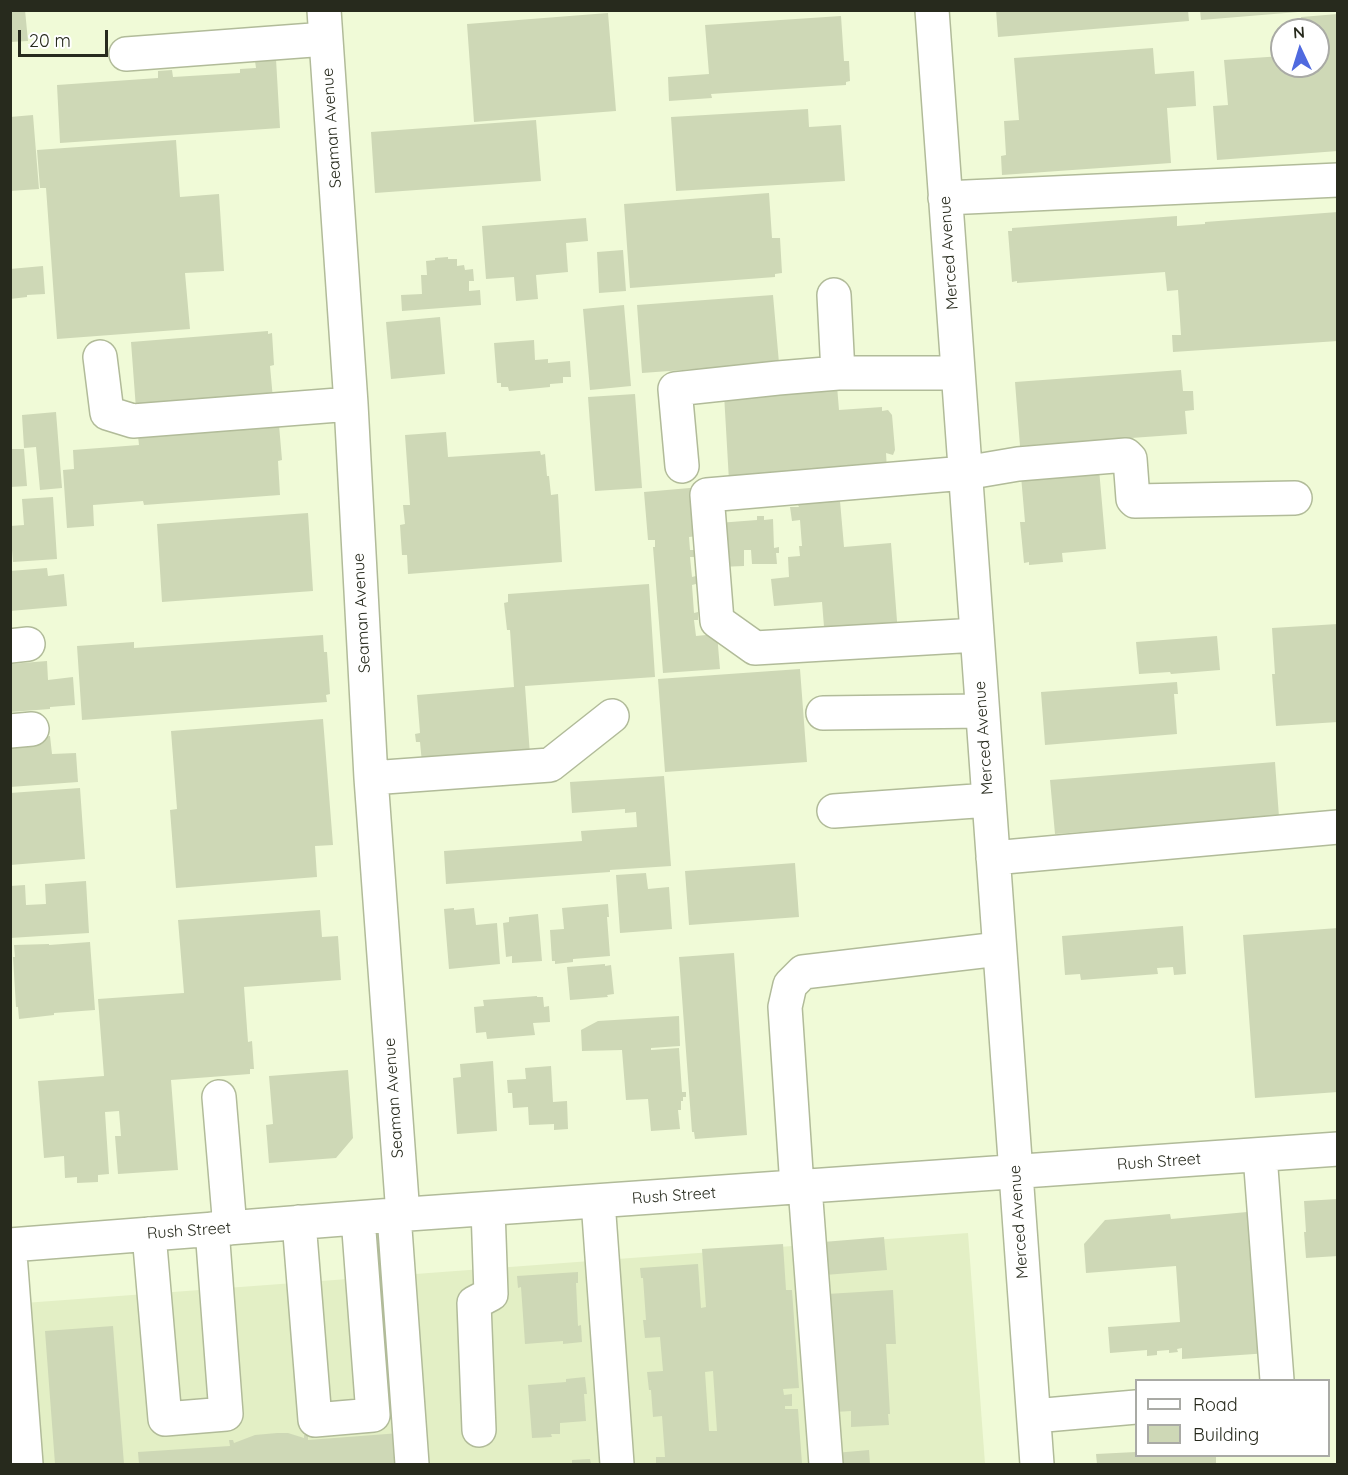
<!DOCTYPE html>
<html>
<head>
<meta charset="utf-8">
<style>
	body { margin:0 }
	#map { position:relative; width:1348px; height:1475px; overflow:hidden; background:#f0fad7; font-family:Quicksand,sans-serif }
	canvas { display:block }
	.frame { position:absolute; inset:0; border:12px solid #272a1d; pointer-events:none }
	.legend { position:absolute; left:1135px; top:1379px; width:195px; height:78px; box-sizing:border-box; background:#fff; border:2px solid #a9aaa5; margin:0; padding:8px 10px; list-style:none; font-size:18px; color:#272a1d }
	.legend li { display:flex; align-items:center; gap:12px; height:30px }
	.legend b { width:30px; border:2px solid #a9aaa5 }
	.north { position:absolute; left:1270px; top:18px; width:60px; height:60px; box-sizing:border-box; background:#fff; border:2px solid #a9aaa5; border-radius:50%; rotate:356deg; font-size:16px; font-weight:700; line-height:24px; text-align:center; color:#272a1d }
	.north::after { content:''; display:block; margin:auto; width:21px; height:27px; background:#506adf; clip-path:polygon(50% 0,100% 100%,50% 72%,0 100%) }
	.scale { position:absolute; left:18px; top:30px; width:90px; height:27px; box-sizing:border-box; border:3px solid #272a1d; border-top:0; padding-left:8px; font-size:18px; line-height:21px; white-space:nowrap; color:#272a1d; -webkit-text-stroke:4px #fff; paint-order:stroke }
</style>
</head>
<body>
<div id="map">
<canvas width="1348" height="1475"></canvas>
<div class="frame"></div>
<ul class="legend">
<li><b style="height:8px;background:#fff"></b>Road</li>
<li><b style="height:16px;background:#ced8b6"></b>Building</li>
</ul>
<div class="north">N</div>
<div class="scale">20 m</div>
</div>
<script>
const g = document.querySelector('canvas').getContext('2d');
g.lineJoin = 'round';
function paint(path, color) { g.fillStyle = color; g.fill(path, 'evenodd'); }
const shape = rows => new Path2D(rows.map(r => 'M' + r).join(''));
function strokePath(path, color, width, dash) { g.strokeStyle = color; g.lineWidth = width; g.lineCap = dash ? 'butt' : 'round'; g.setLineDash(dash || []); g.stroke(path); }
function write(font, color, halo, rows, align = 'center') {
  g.font = font + ' Quicksand,sans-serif'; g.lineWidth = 4.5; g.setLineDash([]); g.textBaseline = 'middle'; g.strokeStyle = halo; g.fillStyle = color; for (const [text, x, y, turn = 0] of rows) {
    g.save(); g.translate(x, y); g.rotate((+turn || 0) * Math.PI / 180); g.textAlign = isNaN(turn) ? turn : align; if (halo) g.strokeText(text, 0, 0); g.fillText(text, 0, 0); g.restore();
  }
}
const built = shape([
	[968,1233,985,1464,11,1464,11,1304]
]);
const building = shape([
	[10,10,25,10,28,41,10,42],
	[996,10,1188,10,1189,21,998,37],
	[1200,10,1298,10,1298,12,1201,20],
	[608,13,616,111,474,122,467,24],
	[1338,14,1338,151,1217,160,1213,106,1228,105,1224,60,1282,56,1282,66,1318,66,1318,30,1302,30,1301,17],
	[841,16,844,61,849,61,850,81,846,82,846,85,711,94,712,98,669,101,668,77,709,74,705,25],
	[1153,48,1155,74,1194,71,1196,106,1167,108,1171,163,1002,175,1001,156,1006,155,1004,121,1019,120,1014,58],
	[276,59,280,128,60,143,57,85,158,78,158,71,172,70,173,77,240,73,240,69,256,68,255,61],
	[808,109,809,127,841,125,845,181,676,191,671,117],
	[33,115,39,189,10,191,10,117],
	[536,120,541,181,375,193,371,132],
	[176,140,180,197,219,194,224,271,185,273,190,329,57,339,46,188,40,188,37,150],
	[769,193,772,238,780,238,782,273,775,274,775,277,630,288,624,204],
	[1338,212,1338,341,1173,352,1172,335,1181,335,1178,290,1167,291,1165,272,1017,283,1017,281,1012,282,1008,231,1012,231,1012,228,1177,216,1177,226,1205,224,1205,222],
	[586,218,588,241,566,243,568,272,536,275,538,299,516,301,514,277,486,279,482,226],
	[623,250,626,291,599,293,597,252],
	[448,257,448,259,457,259,457,266,464,265,465,270,473,269,474,281,469,281,469,291,480,290,481,305,402,311,401,295,422,294,421,275,427,275,426,261,435,260,435,258],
	[43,266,45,294,27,295,27,297,10,299,10,269],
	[773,295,779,363,642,373,637,305],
	[624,305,631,386,590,390,583,309],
	[440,317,445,374,391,379,386,322],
	[268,331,268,334,272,333,274,365,270,366,273,399,136,409,131,342],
	[534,340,535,360,548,359,548,363,570,361,571,377,563,377,563,383,550,384,550,387,509,391,508,387,501,387,501,383,497,383,494,343],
	[1181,370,1183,391,1193,391,1194,410,1185,411,1187,434,1020,446,1015,382],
	[837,386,839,410,882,407,882,411,888,410,892,415,895,450,893,455,886,453,887,470,729,481,724,394],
	[635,394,642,488,595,491,588,397],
	[56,412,62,488,40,490,36,447,24,448,22,415],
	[279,425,282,460,278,461,280,495,144,505,143,501,93,505,94,526,67,528,63,470,74,469,73,450,139,445,138,436],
	[446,432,448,457,540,451,541,455,545,454,547,476,549,476,551,495,558,494,562,562,408,574,407,555,402,555,400,525,405,524,403,505,410,505,405,435],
	[10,449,24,449,27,486,10,487],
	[1099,469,1106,549,1062,553,1063,562,1029,565,1029,562,1024,563,1020,522,1025,522,1021,476],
	[701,487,698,536,689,537,690,550,694,550,694,557,690,557,692,577,696,576,696,584,692,585,694,613,698,612,698,620,694,620,696,636,706,635,706,631,717,634,720,669,663,673,653,547,655,547,655,540,648,540,644,492],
	[830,488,831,502,840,501,844,547,891,543,898,634,825,639,822,602,774,606,771,579,789,577,788,557,800,556,799,546,802,546,800,520,792,521,790,507,799,507,798,505,801,504,800,499],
	[53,497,57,559,13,562,10,526,24,525,22,499],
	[308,513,313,591,162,602,157,524],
	[757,516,764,516,764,520,773,519,774,548,779,547,779,553,776,553,777,564,752,564,751,550,744,550,744,566,720,567,718,523,757,520],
	[47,568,48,576,64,574,67,606,10,611,10,571],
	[649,584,655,677,525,686,530,755,422,763,420,742,416,742,415,734,420,733,417,695,514,687,510,630,507,630,504,603,508,602,508,594],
	[1338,624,1338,722,1276,726,1272,674,1275,674,1272,628],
	[323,635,324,652,327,652,330,694,326,695,327,702,82,720,77,646,134,642,134,648],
	[1217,636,1220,670,1171,674,1170,672,1139,674,1136,642],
	[47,661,48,680,73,677,75,705,50,707,50,709,10,712,10,664],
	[800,669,807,762,665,772,658,679],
	[1177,682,1178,694,1174,694,1177,734,1045,745,1041,692],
	[323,719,333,845,315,846,317,877,176,888,170,810,177,809,171,731],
	[50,736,52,754,76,753,78,782,10,787,10,739],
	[1275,762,1279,817,1055,834,1050,780],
	[664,776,671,866,610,870,610,872,446,884,444,851,582,841,581,831,637,827,636,812,625,813,625,809,572,813,570,782],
	[80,788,85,859,10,865,10,793],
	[795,863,799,917,689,925,685,871],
	[646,873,648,889,669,887,672,929,620,933,616,875],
	[86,881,89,933,10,938,10,886,25,885,26,905,46,904,45,884],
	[608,904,609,917,607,917,610,956,573,959,573,962,555,964,555,961,552,961,550,930,564,929,562,908],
	[454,908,454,910,474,908,476,925,497,923,500,964,449,969,444,909],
	[320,910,322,937,338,936,341,980,244,987,248,1042,252,1041,254,1069,250,1069,250,1074,171,1080,178,1170,118,1174,115,1136,121,1136,119,1111,105,1112,109,1174,98,1175,98,1182,77,1183,77,1177,65,1178,64,1156,44,1158,38,1081,104,1076,98,999,184,993,178,920],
	[538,914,542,961,512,963,512,956,506,957,503,923,509,922,509,917],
	[1183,926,1186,974,1174,975,1173,967,1157,968,1158,974,1081,980,1080,974,1065,975,1062,936],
	[1338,928,1338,1092,1255,1098,1243,935],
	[90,942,95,1010,54,1013,54,1015,19,1019,18,1007,16,1007,13,957,15,957,14,945,49,944,49,945],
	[734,953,747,1135,695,1139,694,1132,692,1132,679,957],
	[605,964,605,966,611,965,614,994,607,995,608,997,570,1000,567,967],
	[537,996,537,997,543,997,544,1007,549,1006,550,1022,533,1023,535,1035,487,1039,486,1032,476,1033,474,1007,484,1006,483,1000],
	[679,1016,680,1046,651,1048,651,1050,679,1048,682,1092,686,1092,686,1097,683,1097,683,1101,681,1101,681,1110,678,1110,680,1129,651,1131,648,1099,626,1100,622,1050,582,1051,581,1030,598,1021],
	[493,1061,497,1131,457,1134,453,1078,461,1077,460,1064],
	[551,1066,553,1102,567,1101,568,1129,554,1130,554,1124,529,1125,528,1107,513,1108,512,1093,508,1093,507,1080,526,1079,525,1068],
	[348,1070,353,1138,336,1158,269,1163,266,1125,273,1124,269,1076],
	[1338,1199,1338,1256,1306,1258,1304,1232,1306,1232,1304,1201],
	[1258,1211,1269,1353,1182,1359,1182,1348,1177,1349,1178,1352,1169,1353,1169,1350,1157,1351,1157,1355,1147,1356,1147,1350,1110,1353,1108,1327,1180,1322,1176,1266,1086,1273,1084,1244,1105,1220,1170,1214,1171,1219],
	[884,1237,887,1270,825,1275,823,1242],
	[783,1244,786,1290,792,1290,799,1388,783,1389,784,1395,792,1394,792,1406,785,1406,785,1409,798,1409,802,1464,656,1464,656,1457,665,1457,662,1416,653,1417,651,1390,649,1390,647,1372,663,1371,660,1337,645,1338,643,1320,646,1320,643,1278,641,1278,640,1268,698,1264,701,1308,706,1307,702,1249],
	[713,1371,717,1431,709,1431,705,1372],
	[578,1272,578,1283,576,1283,578,1326,581,1325,582,1342,563,1344,563,1341,525,1344,521,1287,518,1288,517,1276],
	[893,1290,896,1344,886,1344,890,1414,888,1414,889,1425,851,1427,851,1411,835,1412,827,1294],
	[113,1326,124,1464,55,1464,45,1331],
	[585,1377,587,1394,584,1394,586,1421,560,1423,560,1434,551,1434,552,1437,532,1438,528,1385,566,1382,566,1379],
	[277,1433,288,1433,304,1438,304,1435,308,1435,308,1440,400,1433,403,1464,139,1464,138,1452,230,1446,229,1440,233,1440,234,1443,255,1435],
	[869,1450,870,1464,836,1464,835,1453],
	[1136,1452,1136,1456,1216,1456,1216,1464,1097,1464,1096,1454],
	[590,1459,591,1464,572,1464,572,1460]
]);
const minor = shape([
	[324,10,351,404,371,778,403,1215],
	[932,10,1037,1464],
	[126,54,326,39],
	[945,198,1338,180],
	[834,295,838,373,958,373],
	[100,357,107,413,133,421,351,404],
	[682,466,675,389,778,378,838,373],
	[977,635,755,648,717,621,707,495,965,473,1018,464,1126,455,1130,459,1133,499,1135,501,1295,498],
	[10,646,28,644],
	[823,713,982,711],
	[10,731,32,729],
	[371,778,550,765,612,716],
	[834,811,989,800],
	[993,858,1338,827],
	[219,1097,230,1228],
	[1260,1155,1277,1380],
	[797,1187,785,1007,790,985,803,972,999,949],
	[805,1187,826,1464],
	[598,1201,617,1464],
	[394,1215,412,1464],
	[299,1222,315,1420,373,1415,358,1218],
	[149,1234,165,1419,226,1414,212,1229],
	[10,1245,394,1215,1338,1149],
	[10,1254,26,1464],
	[1034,1416,1136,1407],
	[479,1430,474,1303,491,1294,488,1209]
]);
const streetNames = [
	["Seaman Avenue",332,128,-94],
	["Merced Avenue",949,253,-94],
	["Seaman Avenue",362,613,-93],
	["Merced Avenue",984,738,-94],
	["Seaman Avenue",394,1098,-94],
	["Rush Street",1159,1162,-4],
	["Rush Street",674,1196,-4],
	["Merced Avenue",1019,1222,-94],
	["Rush Street",189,1231,-4]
];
paint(built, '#e3efc5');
paint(building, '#ced8b6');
strokePath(minor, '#b1bb99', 36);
strokePath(minor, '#fff', 33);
write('16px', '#272a1d', '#fff', streetNames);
</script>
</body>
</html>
